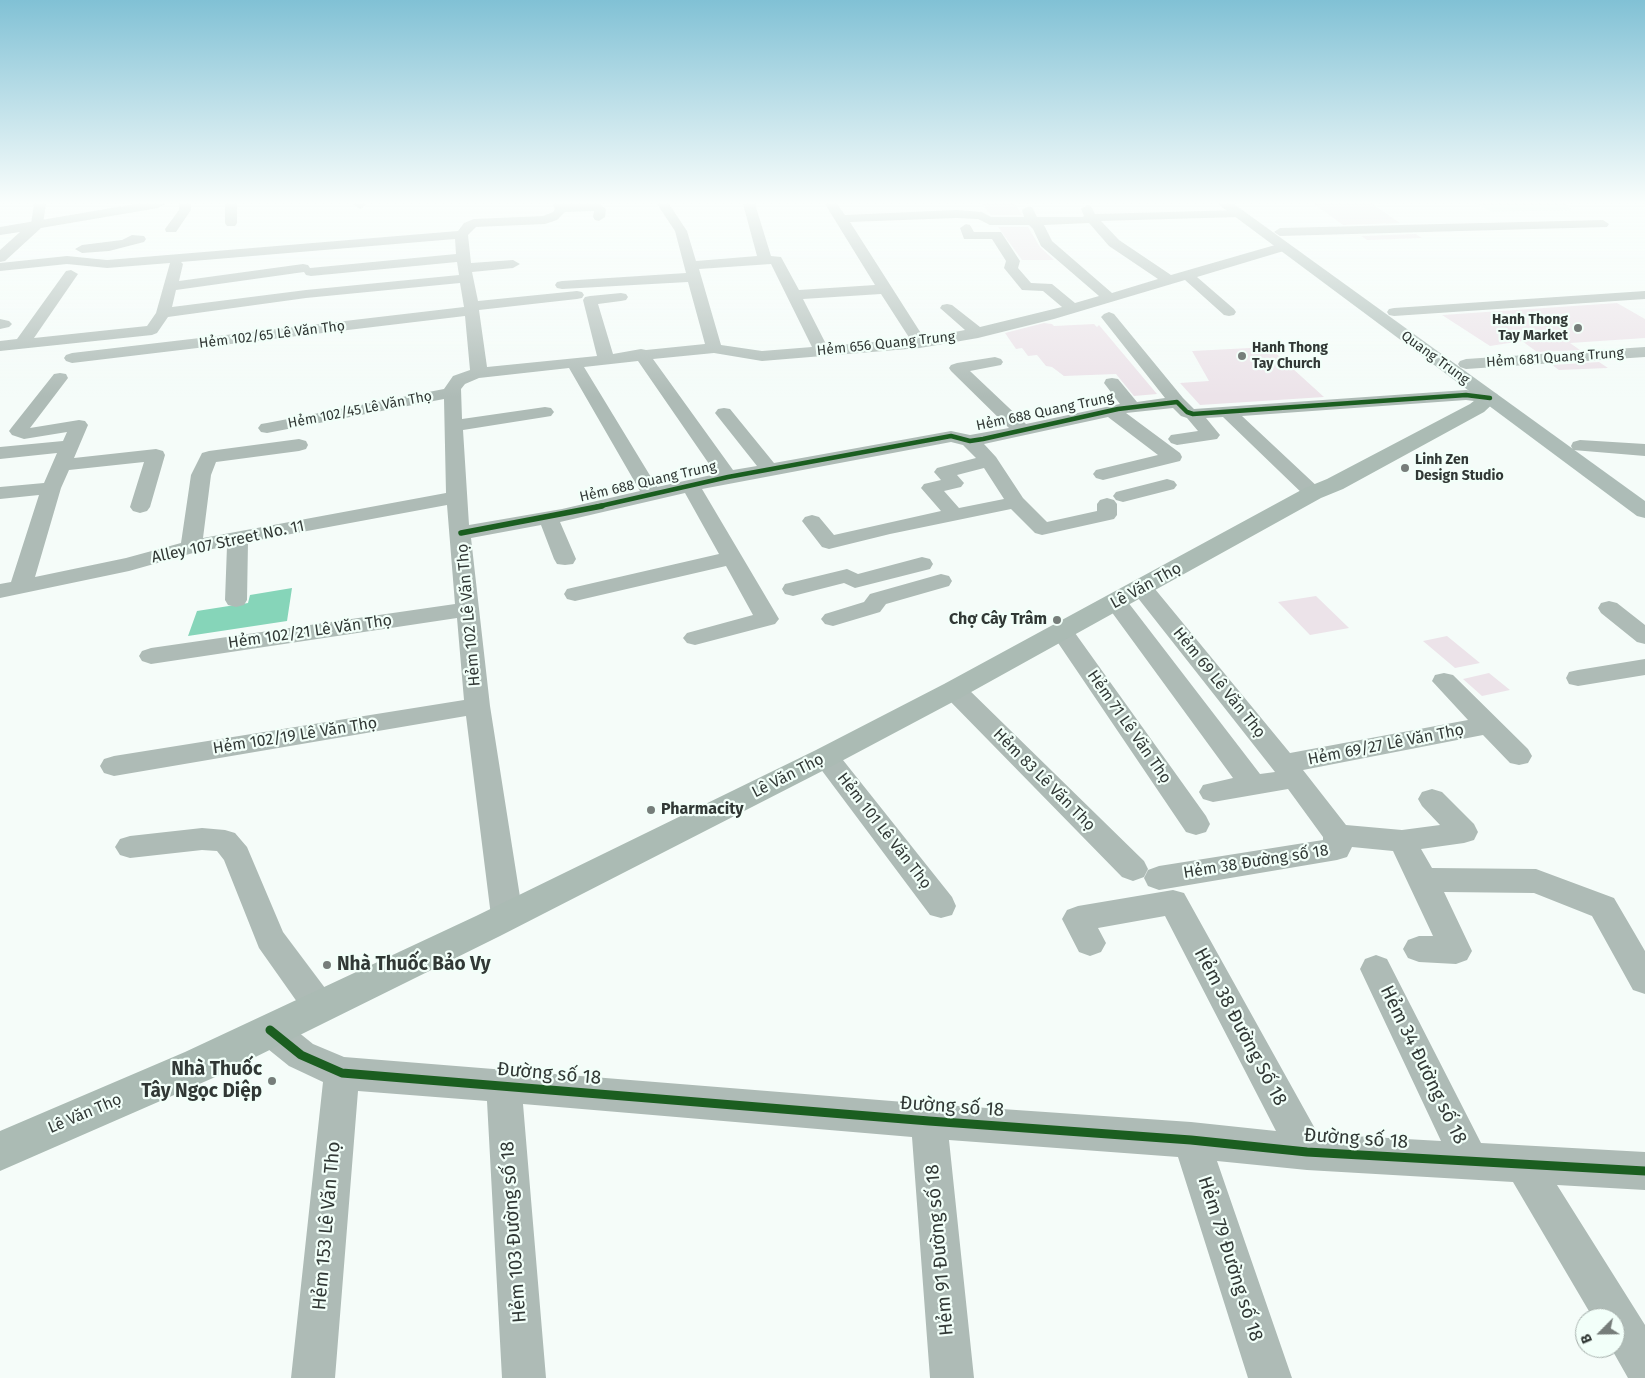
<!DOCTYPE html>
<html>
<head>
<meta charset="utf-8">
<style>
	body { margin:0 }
	#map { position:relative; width:1645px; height:1378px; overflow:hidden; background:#f5fcf9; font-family:"Fira Sans",sans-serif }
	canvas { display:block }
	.north { position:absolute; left:1575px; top:1308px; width:50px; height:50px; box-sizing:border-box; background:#f2fff9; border:1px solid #a5afab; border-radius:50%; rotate:247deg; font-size:14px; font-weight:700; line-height:20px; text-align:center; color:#313835 }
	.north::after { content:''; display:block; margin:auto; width:18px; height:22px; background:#767d7a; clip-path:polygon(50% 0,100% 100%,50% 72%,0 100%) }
</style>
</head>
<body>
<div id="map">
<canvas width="1645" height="1378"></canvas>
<div class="north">B</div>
</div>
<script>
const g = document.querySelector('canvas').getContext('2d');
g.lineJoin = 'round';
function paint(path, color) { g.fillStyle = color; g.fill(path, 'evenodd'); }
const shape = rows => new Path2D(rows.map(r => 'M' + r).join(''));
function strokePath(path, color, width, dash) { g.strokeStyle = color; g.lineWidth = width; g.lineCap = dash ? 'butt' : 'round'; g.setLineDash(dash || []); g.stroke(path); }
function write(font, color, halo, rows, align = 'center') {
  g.font = font + ' "Fira Sans",sans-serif'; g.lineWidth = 4.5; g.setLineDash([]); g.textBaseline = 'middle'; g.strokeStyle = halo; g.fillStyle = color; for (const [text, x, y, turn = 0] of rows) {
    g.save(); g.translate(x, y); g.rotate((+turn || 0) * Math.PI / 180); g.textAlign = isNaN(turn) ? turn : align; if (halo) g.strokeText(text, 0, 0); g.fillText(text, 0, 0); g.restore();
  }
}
const built = shape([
	[1476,204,1567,204,1571,210,1492,212]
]);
const water = shape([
	[292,588,287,621,188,636,197,611,248,603,250,595]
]);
const building = shape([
	[982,204,1015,204,1022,215,991,215],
	[1314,204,1372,204,1400,223,1343,225],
	[998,227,1028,227,1040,247,1054,260,1022,260],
	[1416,234,1422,238,1367,240,1361,236],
	[1617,303,1645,319,1645,338,1570,343,1580,350,1537,352,1522,341,1490,346,1442,315],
	[1044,323,1052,324,1054,326,1094,324,1097,327,1099,325,1157,394,1134,396,1116,374,1064,376,1052,367,1046,366,1037,355,1028,356,1022,348,1016,349,1005,333],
	[1269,347,1324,397,1200,405,1180,383,1209,381,1192,351],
	[1599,362,1608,368,1559,370,1552,365],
	[1316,596,1349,628,1310,635,1278,602],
	[1447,636,1480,663,1455,668,1423,641],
	[1489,673,1510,690,1482,696,1463,679]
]);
const minor = shape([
	[34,204,46,204,43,224,37,228,31,224,34,204],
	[179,204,191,204,191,210,176,232,166,232,165,229,179,210,179,204],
	[225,204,237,204,237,223,235,226,227,226,225,223,225,204],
	[353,204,365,204,366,205,360,209,353,204],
	[553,204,600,204,606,209,605,217,599,221,595,220,593,217,594,211,565,212,557,220,545,224,476,227,468,235,471,263,513,260,520,264,513,268,472,272,478,301,577,291,582,292,584,295,582,298,577,299,479,310,487,367,597,356,583,300,585,297,590,296,621,293,626,294,628,297,626,300,621,301,598,304,613,354,641,349,646,350,705,344,688,282,562,289,557,288,555,285,557,282,562,281,686,273,675,231,657,204,669,204,687,231,696,261,757,256,743,204,755,204,771,256,781,257,799,290,875,285,825,204,837,204,845,215,956,210,982,212,991,217,1024,217,1022,210,1028,206,1032,207,1037,217,1082,217,1084,216,1081,209,1087,205,1091,206,1095,214,1242,210,1244,213,1242,216,1238,217,1101,221,1119,240,1171,275,1282,243,1289,247,1287,250,1197,277,1234,309,1236,312,1234,315,1229,316,1224,315,1185,280,1054,319,978,338,920,348,762,361,714,353,653,359,733,470,757,466,715,413,718,409,724,408,730,409,774,463,951,431,970,435,1009,428,951,371,949,368,951,365,957,363,995,357,1001,359,1003,362,1001,365,970,371,1026,424,1120,404,1104,383,1106,379,1112,378,1118,379,1137,402,1165,398,1101,317,1104,314,1109,312,1114,314,1183,398,1194,409,1466,390,1496,394,1499,398,1496,402,1490,403,1466,400,1242,416,1320,489,1323,493,1320,497,1313,499,1306,497,1223,417,1206,418,1220,435,1217,439,1177,445,1171,443,1168,439,1171,435,1198,431,1187,418,1181,416,1173,408,1126,413,1180,453,1182,457,1180,461,1103,480,1096,478,1093,474,1096,470,1158,455,1108,417,984,444,996,457,1023,498,1047,522,1097,511,1097,504,1100,500,1107,498,1114,500,1117,504,1117,515,1114,519,1042,535,1035,533,1011,509,890,534,829,549,822,547,802,521,805,517,812,515,819,517,834,535,941,511,921,488,924,484,941,480,934,472,937,468,976,458,963,445,951,442,702,489,779,619,775,624,695,645,687,643,683,638,687,633,753,615,726,566,575,601,567,599,564,594,567,589,719,554,685,493,560,522,576,559,573,564,565,565,557,564,554,559,541,525,471,538,490,706,523,916,518,925,507,929,496,925,491,916,466,716,114,776,104,773,100,766,104,759,114,756,464,700,457,618,151,664,142,661,139,656,142,651,151,648,455,604,447,505,248,542,247,600,244,605,236,607,228,605,225,600,227,546,193,553,129,571,0,598,0,584,11,582,39,495,0,499,0,487,44,483,57,453,0,459,0,447,63,441,67,432,24,439,12,435,9,431,12,427,54,374,60,373,66,374,68,378,30,428,79,420,85,421,88,425,74,458,156,449,163,451,165,455,150,507,147,511,140,513,133,511,130,507,144,462,69,470,61,488,35,577,126,558,181,543,191,475,202,453,209,451,299,439,306,441,308,445,306,449,299,451,216,462,211,475,203,538,446,493,444,399,267,433,261,432,258,428,261,424,267,423,444,389,453,376,470,370,465,316,72,363,66,361,64,358,66,355,72,353,464,307,460,283,306,298,168,317,157,333,152,335,0,351,0,341,17,339,66,271,71,270,78,274,34,338,147,326,156,313,170,263,107,268,67,264,0,271,0,263,67,256,107,260,458,231,464,223,474,219,543,216,553,212,555,209,553,204],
	[956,218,978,219,990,225,1029,225,1033,229,1041,246,1099,296,1075,303,1052,284,1031,283,1018,268,1020,261,1001,232,974,232,970,225,966,224,960,228,964,239,992,239,1006,261,1004,268,1022,290,1043,291,1062,307,980,327,952,305,947,304,942,305,940,308,965,330,924,338,850,222,956,218],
	[1089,223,1109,246,1158,279,1112,293,1052,241,1044,225,1089,223],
	[455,239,456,254,310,268,308,265,303,264,179,281,183,264,181,262,455,239],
	[457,262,459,275,306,290,172,307,176,290,304,272,306,275,311,276,457,262],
	[771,264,812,347,762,351,721,345,699,269,771,264],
	[881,294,910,339,827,346,803,299,881,294],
	[638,361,716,474,657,487,584,367,638,361],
	[569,368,640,491,562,509,469,525,463,430,545,417,551,416,554,412,551,408,545,407,462,419,461,389,465,384,479,378,569,368],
	[984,468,1004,499,959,508,944,491,961,487,964,483,957,475,984,468],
	[1603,220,1609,224,1607,227,1280,236,1274,232,1280,228,1603,220],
	[132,235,144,236,146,239,144,242,109,251,82,253,75,249,82,245,122,240,132,235],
	[1645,291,1645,299,1394,316,1389,315,1387,312,1389,309,1394,308,1645,291],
	[0,319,9,321,12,324,9,327,0,329,0,319],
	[1645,347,1645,357,1466,369,1460,367,1458,364,1460,361,1466,359,1645,347],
	[1580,440,1645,444,1645,456,1573,450,1571,446,1573,442,1580,440],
	[1167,479,1174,481,1177,485,1174,489,1123,502,1116,500,1113,496,1116,492,1167,479],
	[922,557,930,559,933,564,930,569,855,588,844,583,793,596,785,594,782,589,785,584,847,569,858,574,922,557],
	[941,574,949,576,952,581,949,586,886,604,880,612,833,626,825,624,821,619,825,614,864,602,870,594,941,574],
	[1142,581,1150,583,1290,753,1468,720,1432,681,1435,675,1444,673,1453,675,1528,749,1532,756,1528,763,1519,765,1510,763,1483,735,1303,770,1346,825,1402,830,1440,825,1422,806,1418,799,1422,792,1432,789,1442,792,1474,824,1478,832,1474,840,1464,843,1421,849,1432,868,1536,869,1614,898,1645,951,1645,994,1633,990,1592,916,1534,893,1444,892,1472,951,1467,960,1456,964,1419,962,1408,958,1403,949,1408,940,1419,936,1433,936,1393,851,1352,847,1347,857,1337,860,1159,890,1148,886,1144,878,1148,870,1159,866,1323,840,1323,837,1288,789,1213,802,1203,799,1199,792,1203,785,1233,778,1108,607,1105,602,1108,597,1116,595,1124,597,1260,774,1275,772,1134,593,1131,588,1134,583,1142,581],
	[1609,601,1617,603,1645,625,1645,644,1637,642,1601,613,1598,608,1601,603,1609,601],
	[1062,624,1070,626,1206,816,1210,824,1206,832,1196,835,1186,832,1050,631,1054,626,1062,624],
	[1645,659,1645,675,1578,686,1569,684,1566,678,1569,672,1578,670,1645,659],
	[954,682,963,684,1144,861,1148,869,1144,877,1133,881,1122,877,945,696,941,690,945,684,954,682],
	[826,748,835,750,952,897,956,906,952,915,941,918,930,915,817,764,813,757,817,750,826,748],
	[202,828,225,830,235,833,247,847,283,932,331,996,336,1006,331,1016,319,1021,307,1016,259,948,224,860,217,851,202,850,130,858,120,855,115,847,120,839,130,836,202,828],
	[1173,890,1184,893,1318,1134,1441,1141,1360,969,1365,959,1376,955,1387,959,1481,1143,1645,1152,1645,1190,1557,1185,1645,1325,1645,1378,1628,1378,1611,1348,1615,1348,1615,1318,1593,1318,1513,1182,1307,1170,1217,1161,1292,1378,1248,1378,1178,1157,949,1140,974,1378,930,1378,912,1137,523,1104,546,1378,502,1378,487,1101,358,1091,335,1378,291,1378,323,1082,289,1066,258,1041,253,1030,258,1019,270,1015,282,1019,313,1044,344,1057,929,1104,1191,1122,1276,1131,1165,916,1098,928,1106,943,1101,952,1090,956,1079,952,1062,919,1067,910,1078,906,1173,890]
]);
const tertiary = shape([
	[135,204,165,204,158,208,41,228,5,261,0,262,0,250,20,232,0,235,0,227,135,204]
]);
const secondary = shape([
	[1490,392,1497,394,1499,398,1484,412,1343,489,1321,498,964,696,836,764,500,936,213,1078,0,1171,0,1131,185,1052,476,916,816,750,944,684,1305,488,1327,479,1470,404,1483,394,1490,392]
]);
const primary = shape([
	[1218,204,1234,204,1645,501,1645,518,1637,516,1218,204]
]);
const cyclewayFar2 = shape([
	[596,507,728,477,951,436,970,441,983,439,1118,409,1177,402,1187,412,1193,414,1466,395,1490,398]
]);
const cyclewayFar1 = shape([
	[461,533,602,506]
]);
const cycleway = shape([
	[270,1030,301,1055,342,1073,929,1121,1191,1140,1307,1152,1645,1171]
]);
const markers = [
	[1578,328,5,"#767d7a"],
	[1242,356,5,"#767d7a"],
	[1405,468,5,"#767d7a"],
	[1057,620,5,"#767d7a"],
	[651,810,5,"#767d7a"],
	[327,965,5,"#767d7a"],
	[272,1081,5,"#767d7a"]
];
const farPoinames = [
	["Hanh Thong",1568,320,"right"],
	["Tay Market",1568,336,"right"],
	["Hanh Thong",1252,348],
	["Tay Church",1252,364],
	["Linh Zen",1415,460],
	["Design Studio",1415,476]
];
const farStreetnames = [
	["Hẻm 102/65 Lê Văn Thọ",272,335,-7],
	["Hẻm 656 Quang Trung",886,344,-6],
	["Quang Trung",1435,358,36],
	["Hẻm 681 Quang Trung",1555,358,-4],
	["Hẻm 102/45 Lê Văn Thọ",360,410,-11],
	["Hẻm 688 Quang Trung",1045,412,-12],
	["Hẻm 688 Quang Trung",648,482,-13]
];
const streetNames = [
	["Alley 107 Street No. 11",228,542,-12],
	["Lê Văn Thọ",1146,586,-29],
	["Hẻm 102 Lê Văn Thọ",469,615,-95],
	["Hẻm 102/21 Lê Văn Thọ",310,632,-8],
	["Hẻm 69 Lê Văn Thọ",1219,683,51],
	["Hẻm 71 Lê Văn Thọ",1129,727,55],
	["Hẻm 102/19 Lê Văn Thọ",295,736,-9],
	["Hẻm 69/27 Lê Văn Thọ",1386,745,-11],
	["Lê Văn Thọ",788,776,-27],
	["Hẻm 83 Lê Văn Thọ",1044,780,45],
	["Hẻm 101 Lê Văn Thọ",884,831,52],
	["Hẻm 38 Đường số 18",1256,862,-9],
	["Lê Văn Thọ",85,1114,-23]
];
const poiNames = [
	["Chợ Cây Trâm",1047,620],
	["Pharmacity",661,810,"left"]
];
const nearPoinames = [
	["Nhà Thuốc Bảo Vy",337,965],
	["Nhà Thuốc",262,1070,"right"],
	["Tây Ngọc Diệp",262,1092,"right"]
];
const nearStreetnames = [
	["Hẻm 38 Đường Số 18",1240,1027,62],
	["Hẻm 34 Đường số 18",1423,1065,64],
	["Đường số 18",549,1074,5],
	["Đường số 18",952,1107,4],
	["Đường số 18",1356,1139,4],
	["Hẻm 153 Lê Văn Thọ",327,1226,-85],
	["Hẻm 103 Đường số 18",514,1232,-94],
	["Hẻm 91 Đường số 18",940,1250,-95],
	["Hẻm 79 Đường số 18",1230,1259,72]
];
paint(built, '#e8fbf3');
paint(water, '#86d5b9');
paint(building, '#ece3e9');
paint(minor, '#aebbb6');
paint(tertiary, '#aebbb6');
paint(secondary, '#abbbb4');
paint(primary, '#adbcb7');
strokePath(cyclewayFar2, '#1b5e20', 4.5);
strokePath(cyclewayFar1, '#1b5e20', 5.5);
strokePath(cycleway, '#1b5e20', 9);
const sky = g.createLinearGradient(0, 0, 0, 397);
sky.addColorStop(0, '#81c1d5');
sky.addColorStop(0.51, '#fafefc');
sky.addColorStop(1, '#fafefc00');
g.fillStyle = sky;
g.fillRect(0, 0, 1645, 397);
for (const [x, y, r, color] of markers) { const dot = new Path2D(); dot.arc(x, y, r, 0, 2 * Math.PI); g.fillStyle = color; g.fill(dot); strokePath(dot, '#f2fff9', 2); }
write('bold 14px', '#313835', '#f2fff9', farPoinames, 'left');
write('14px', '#313835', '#f2fff9', farStreetnames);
write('16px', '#313835', '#f2fff9', streetNames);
write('bold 16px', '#313835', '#f2fff9', poiNames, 'right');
write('bold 19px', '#313835', '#f2fff9', nearPoinames, 'left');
write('19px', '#313835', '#f2fff9', nearStreetnames);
</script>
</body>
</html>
